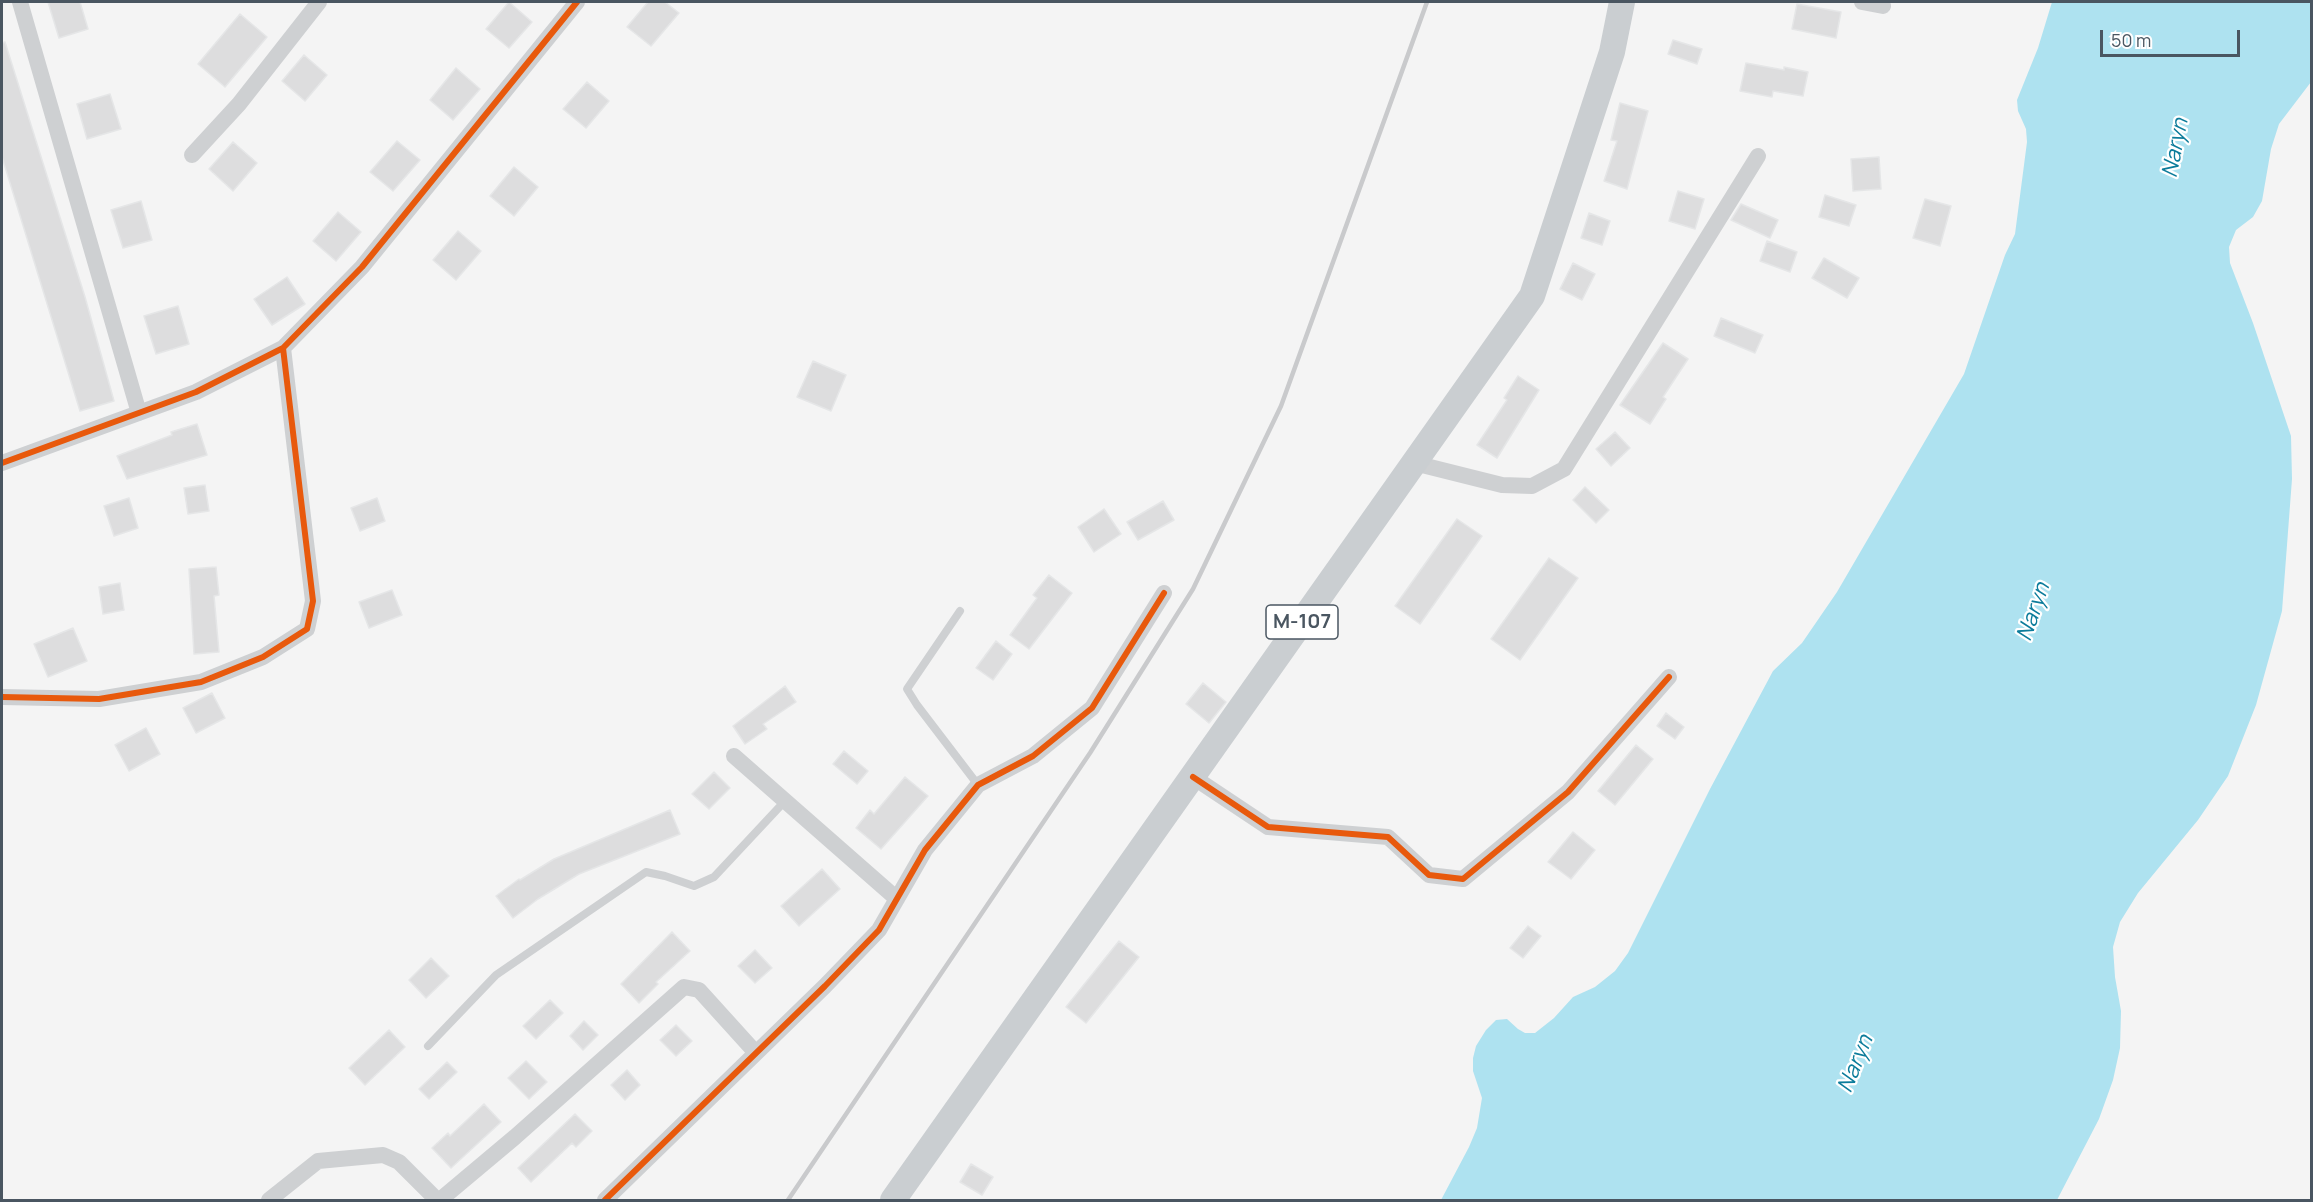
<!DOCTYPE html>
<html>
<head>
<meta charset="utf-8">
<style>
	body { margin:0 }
	#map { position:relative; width:2313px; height:1202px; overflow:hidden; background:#f4f4f4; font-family:Manrope,sans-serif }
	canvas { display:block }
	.frame { position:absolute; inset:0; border:3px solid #4a5661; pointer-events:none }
	.scale { position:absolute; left:2100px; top:30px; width:140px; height:27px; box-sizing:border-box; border:3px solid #4a5661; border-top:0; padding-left:8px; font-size:18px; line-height:21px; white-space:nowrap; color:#4a5661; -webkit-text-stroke:4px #fff; paint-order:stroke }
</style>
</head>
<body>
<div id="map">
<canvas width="2313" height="1202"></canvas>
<div class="frame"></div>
<div class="scale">50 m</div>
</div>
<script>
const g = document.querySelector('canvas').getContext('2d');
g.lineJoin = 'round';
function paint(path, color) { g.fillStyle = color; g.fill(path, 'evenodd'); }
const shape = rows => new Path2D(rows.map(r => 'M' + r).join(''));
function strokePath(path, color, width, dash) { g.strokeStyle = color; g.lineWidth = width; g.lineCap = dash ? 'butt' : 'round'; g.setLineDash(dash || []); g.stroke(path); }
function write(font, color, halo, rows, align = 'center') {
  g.font = font + ' Manrope,sans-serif'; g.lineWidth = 4.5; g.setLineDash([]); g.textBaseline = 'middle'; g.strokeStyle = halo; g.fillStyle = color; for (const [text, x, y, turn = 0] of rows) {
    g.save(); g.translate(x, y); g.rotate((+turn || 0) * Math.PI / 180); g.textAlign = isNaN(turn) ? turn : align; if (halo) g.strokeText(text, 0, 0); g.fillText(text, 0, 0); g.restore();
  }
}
const water = shape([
	[2052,2,2312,2,2311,82,2279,124,2271,149,2262,201,2253,217,2236,230,2229,247,2230,263,2253,323,2291,436,2292,479,2282,611,2256,705,2228,776,2198,820,2138,893,2120,922,2113,947,2115,977,2121,1011,2120,1048,2113,1080,2099,1119,2057,1200,1441,1200,1469,1147,1477,1128,1482,1098,1473,1071,1473,1058,1476,1046,1486,1030,1496,1020,1507,1019,1518,1029,1525,1033,1535,1033,1554,1018,1573,997,1595,987,1615,971,1628,953,1710,789,1773,671,1802,643,1837,592,1964,374,2005,255,2015,234,2027,142,2026,129,2018,111,2017,100,2038,48]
]);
const building = shape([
	[48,2,80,2,88,29,59,38,48,2],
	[509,2,532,22,509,48,486,29,509,2],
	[648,2,665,2,679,13,651,46,627,27,648,2],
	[1797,4,1841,12,1836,38,1792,29,1797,4],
	[240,14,267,37,225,87,198,64,240,14],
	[1673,40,1702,49,1697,64,1668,54,1673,40],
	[5,42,85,297,114,401,80,411,2,157,2,43,5,42],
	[304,55,327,75,305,101,282,81,304,55],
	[1746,63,1784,70,1784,67,1808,72,1803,96,1773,91,1772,97,1740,91,1746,63],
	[456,68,480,89,453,120,430,100,456,68],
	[587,82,609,101,586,128,563,109,587,82],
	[110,94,121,129,87,139,77,104,110,94],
	[1620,103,1648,111,1627,189,1604,181,1617,141,1611,140,1620,103],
	[397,141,420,160,393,191,370,172,397,141],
	[233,142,257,163,233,191,209,169,233,142],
	[1879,157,1881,189,1853,191,1851,159,1879,157],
	[514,167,538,187,514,216,490,196,514,167],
	[1678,191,1704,199,1695,229,1669,221,1678,191],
	[1825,195,1856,205,1849,226,1819,217,1825,195],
	[1925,199,1951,206,1940,246,1913,238,1925,199],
	[141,201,152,240,123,248,111,210,141,201],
	[1741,204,1778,220,1770,238,1731,220,1741,204],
	[338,212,361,232,336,261,313,241,338,212],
	[1589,213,1610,221,1602,245,1581,238,1589,213],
	[458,231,481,251,456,280,433,260,458,231],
	[1767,241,1797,252,1790,272,1760,261,1767,241],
	[1824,258,1859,278,1847,298,1812,278,1824,258],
	[1573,263,1595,274,1582,300,1560,289,1573,263],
	[287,277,305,304,272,325,254,299,287,277],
	[178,306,189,344,156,354,144,316,178,306],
	[1721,318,1763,335,1755,353,1714,336,1721,318],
	[1663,343,1688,359,1663,397,1666,399,1650,424,1620,405,1663,343],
	[813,361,846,375,831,411,797,397,813,361],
	[1518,376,1539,390,1497,458,1477,445,1507,400,1504,398,1518,376],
	[197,424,207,455,127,479,117,456,172,435,171,432,197,424],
	[1615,432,1630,448,1611,466,1596,449,1615,432],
	[205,485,209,511,188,514,184,488,205,485],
	[1585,487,1609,510,1596,523,1573,500,1585,487],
	[129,498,138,528,114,536,104,506,129,498],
	[377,498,385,521,360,531,351,508,377,498],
	[1163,501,1174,520,1138,540,1127,522,1163,501],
	[1104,509,1121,534,1094,552,1078,527,1104,509],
	[1457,519,1482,536,1420,624,1395,606,1457,519],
	[1549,558,1578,578,1520,660,1491,639,1549,558],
	[216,567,219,595,214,596,219,652,194,654,189,569,216,567],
	[1049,575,1072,593,1029,649,1010,635,1037,598,1033,595,1049,575],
	[120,583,124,610,103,614,99,587,120,583],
	[392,590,402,615,369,628,359,602,392,590],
	[73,628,87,661,48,677,34,644,73,628],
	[996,641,1012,654,993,680,976,668,996,641],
	[1203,683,1226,702,1209,723,1186,704,1203,683],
	[785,686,796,702,763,724,767,729,745,744,733,726,785,686],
	[212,693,225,718,196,733,183,708,212,693],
	[1666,713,1684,727,1675,739,1657,726,1666,713],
	[146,728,160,754,129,771,115,745,146,728],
	[1636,745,1653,759,1615,805,1598,791,1636,745],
	[844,751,868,771,857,784,833,764,844,751],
	[714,772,730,788,709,809,692,794,714,772],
	[905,777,928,796,881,849,856,828,870,810,874,814,905,777],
	[670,810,680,834,579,874,538,899,513,918,496,896,519,879,520,880,554,859,670,810],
	[1573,832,1595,850,1571,879,1548,862,1573,832],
	[822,869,840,889,799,926,781,906,822,869],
	[1528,926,1541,936,1523,958,1510,948,1528,926],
	[672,932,690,951,656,982,658,984,639,1003,621,984,672,932],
	[1119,941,1139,957,1086,1023,1066,1007,1119,941],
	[755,950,772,968,755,983,738,966,755,950],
	[431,958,449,976,426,998,409,980,431,958],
	[550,1000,563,1013,536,1039,523,1026,550,1000],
	[584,1021,598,1035,583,1050,570,1036,584,1021],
	[676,1025,692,1041,676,1056,660,1040,676,1025],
	[389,1030,405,1047,365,1085,349,1068,389,1030],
	[526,1061,547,1082,529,1099,508,1078,526,1061],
	[447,1062,457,1072,429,1099,419,1089,447,1062],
	[627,1070,640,1085,625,1100,611,1085,627,1070],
	[484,1104,501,1122,451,1168,432,1148,448,1133,450,1136,484,1104],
	[575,1114,592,1131,576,1147,572,1143,531,1182,518,1168,575,1114],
	[971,1164,993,1177,982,1195,960,1182,971,1164]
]);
const lane = shape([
	[960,611,907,689,917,705,978,785],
	[428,1046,496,975,646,872,665,876,694,886,714,877,785,801]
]);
const street = shape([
	[20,2,139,413],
	[1862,2,1883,6],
	[192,155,239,104,319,2],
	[2,463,196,392,283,348,362,267,577,2],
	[1414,463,1502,485,1532,486,1564,469,1758,156],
	[2,697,99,699,201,682,263,657,307,629,313,601,283,348],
	[734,756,897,899],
	[1193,777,1268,827,1388,837,1429,875,1463,879,1568,792,1669,677],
	[269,1200,318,1161,383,1155,399,1162,437,1200],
	[440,1200,515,1137,684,987,699,990,756,1053],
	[605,1200,825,986,879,930,925,850,978,785,1033,756,1092,708,1164,593]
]);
const primary = shape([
	[893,1200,1532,296,1612,52,1622,2]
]);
const rail = shape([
	[788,1200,1090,753,1193,589,1281,406,1427,2]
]);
const cycleway = shape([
	[2,463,196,392,283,348,362,267,577,2],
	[2,697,99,699,201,682,263,657,307,629,313,601,283,348],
	[1193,777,1268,827,1388,837,1429,875,1463,879,1568,792,1669,677],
	[605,1200,825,986,879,930,925,850,978,785,1033,756,1092,708,1164,593]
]);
const shields = [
	[1302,622,72]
];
const shieldNames = [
	["М-107",1302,622]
];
const waterNames = [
	["Naryn",2176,148,-79],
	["Naryn",2034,612,-71],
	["Naryn",1856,1064,-68]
];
paint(water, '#aee2f0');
paint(building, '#ddddde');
strokePath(building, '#e5e6e7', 1.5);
strokePath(lane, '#ced0d2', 8);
strokePath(street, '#ced0d2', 16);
strokePath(primary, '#caced1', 26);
strokePath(rail, '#c9cacc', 4.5);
strokePath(cycleway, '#e8590c', 6);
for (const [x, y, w] of shields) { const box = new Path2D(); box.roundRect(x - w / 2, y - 17, w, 34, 4.5); g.fillStyle = '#fff'; g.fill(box); strokePath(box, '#4a5661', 1.5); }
write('bold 20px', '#4a5661', null, shieldNames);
write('italic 22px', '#0c7c9b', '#fff', waterNames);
</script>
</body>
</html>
